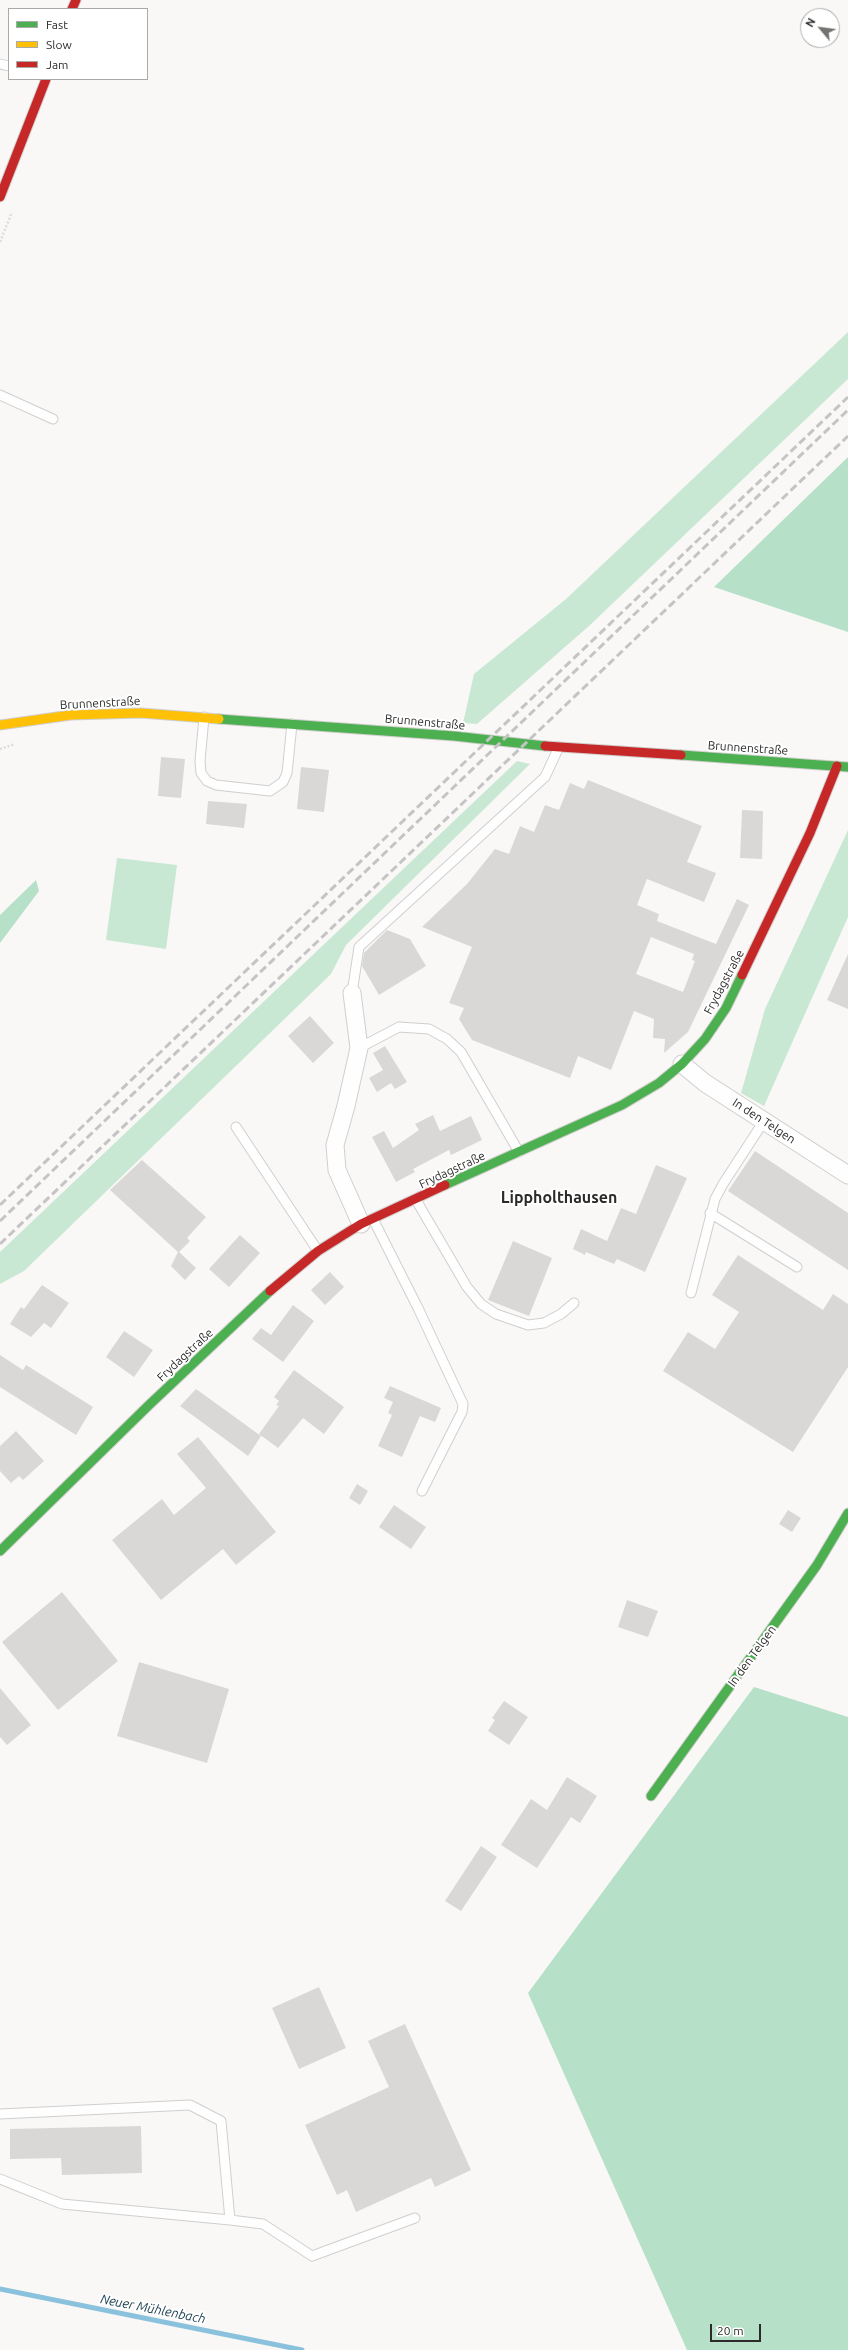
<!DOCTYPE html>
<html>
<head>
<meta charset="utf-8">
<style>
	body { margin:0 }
	#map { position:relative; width:848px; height:2350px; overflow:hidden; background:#faf8f6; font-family:Ubuntu,sans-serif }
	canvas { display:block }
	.legend { position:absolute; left:8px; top:8px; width:140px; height:72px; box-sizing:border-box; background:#fff; border:1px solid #abaaaa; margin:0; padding:5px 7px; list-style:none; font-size:12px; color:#2c2b2a }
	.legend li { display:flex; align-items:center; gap:8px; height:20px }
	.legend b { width:20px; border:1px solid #abaaaa }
	.north { position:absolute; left:800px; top:8px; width:40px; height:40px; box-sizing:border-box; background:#fff; border:1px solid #abaaaa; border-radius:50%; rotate:299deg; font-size:11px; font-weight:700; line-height:16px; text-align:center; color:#2c2b2a }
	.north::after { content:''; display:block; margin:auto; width:14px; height:18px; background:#747371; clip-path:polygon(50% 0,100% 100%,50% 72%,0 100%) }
	.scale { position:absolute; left:710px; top:2324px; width:51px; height:18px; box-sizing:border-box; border:2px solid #2c2b2a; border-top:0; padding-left:5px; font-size:12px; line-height:14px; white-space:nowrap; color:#2c2b2a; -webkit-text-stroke:3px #fff; paint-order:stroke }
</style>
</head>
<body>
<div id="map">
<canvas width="848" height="2350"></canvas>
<ul class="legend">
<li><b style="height:5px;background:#4caf50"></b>Fast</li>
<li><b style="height:5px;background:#ffc107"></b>Slow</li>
<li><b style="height:5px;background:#c62828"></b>Jam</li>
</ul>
<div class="north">N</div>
<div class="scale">20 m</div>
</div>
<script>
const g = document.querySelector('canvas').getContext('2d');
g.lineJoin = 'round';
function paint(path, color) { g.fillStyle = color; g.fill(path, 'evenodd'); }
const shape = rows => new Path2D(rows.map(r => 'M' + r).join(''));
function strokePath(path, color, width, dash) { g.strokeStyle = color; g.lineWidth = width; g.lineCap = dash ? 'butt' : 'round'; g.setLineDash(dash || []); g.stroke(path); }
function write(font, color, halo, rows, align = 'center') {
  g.font = font + ' Ubuntu,sans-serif'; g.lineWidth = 4; g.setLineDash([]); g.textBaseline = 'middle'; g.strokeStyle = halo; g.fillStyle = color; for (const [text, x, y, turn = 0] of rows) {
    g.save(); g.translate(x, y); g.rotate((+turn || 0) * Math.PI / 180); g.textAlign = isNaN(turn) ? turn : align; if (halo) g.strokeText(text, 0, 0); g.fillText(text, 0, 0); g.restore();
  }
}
const green = shape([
	[848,332,848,379,589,626,477,724,463,723,474,674,566,599],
	[517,761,530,764,346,945,331,974,24,1271,0,1284,0,1252],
	[848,830,848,917,764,1106,741,1093,765,1009],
	[117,858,177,865,166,949,106,940]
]);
const forest = shape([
	[848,457,848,632,714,587],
	[36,880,39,891,0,943,0,915],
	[754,1687,848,1717,848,2350,687,2350,528,1993]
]);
const stream = shape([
	[0,2289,302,2350]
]);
const building = shape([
	[161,757,185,759,181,798,158,796],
	[301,767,329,770,324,812,297,809],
	[588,780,702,826,687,862,716,873,704,902,647,879,637,905,659,914,657,921,716,944,737,899,749,905,688,1032,664,1053,665,1039,653,1038,654,1019,634,1011,611,1070,578,1056,570,1078,472,1040,459,1019,464,1008,449,1003,472,947,422,927,467,884,495,849,509,854,520,826,534,832,545,805,559,810,570,783,584,789],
	[651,937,694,954,692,960,695,961,683,992,636,974],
	[208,801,247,804,244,828,206,824],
	[742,810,763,811,762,859,740,858],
	[387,930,410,939,426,966,379,995,362,966,364,953],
	[848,954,848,1009,827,1000],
	[310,1016,334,1043,313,1063,288,1036],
	[385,1046,407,1082,395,1089,391,1083,377,1092,369,1078,383,1070,373,1053],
	[433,1115,440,1131,471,1116,482,1140,451,1155,449,1150,413,1169,415,1172,396,1182,372,1137,384,1131,393,1148,419,1130,415,1124],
	[755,1151,848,1213,848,1270,728,1191],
	[142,1160,206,1217,187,1238,190,1241,179,1252,196,1268,185,1280,171,1266,178,1252,110,1190],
	[656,1165,687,1178,645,1272,617,1259,614,1264,586,1252,585,1255,573,1249,581,1229,607,1241,621,1208,636,1214],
	[240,1235,260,1253,229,1287,209,1269],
	[513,1241,552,1258,529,1316,488,1300],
	[738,1255,823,1310,833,1294,848,1304,848,1367,793,1452,663,1371,688,1332,715,1349,739,1312,712,1295],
	[330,1272,344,1287,325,1305,311,1290],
	[42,1285,69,1303,51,1328,44,1323,31,1337,10,1324,21,1307,24,1309],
	[293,1305,314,1321,283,1362,252,1339,261,1328,271,1335],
	[124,1331,153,1350,134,1377,106,1357],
	[0,1355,23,1370,26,1365,93,1407,76,1435,0,1387],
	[294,1370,344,1407,324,1434,303,1418,278,1448,259,1434,279,1406,276,1405,279,1401,274,1397],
	[390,1386,441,1408,435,1422,420,1416,402,1457,378,1446,392,1415,388,1413,393,1402,384,1398],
	[196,1389,261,1436,248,1456,180,1406],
	[16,1431,44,1461,23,1480,19,1476,11,1483,0,1471,0,1446],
	[198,1437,276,1532,236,1565,223,1549,161,1600,112,1540,162,1499,174,1515,206,1488,177,1454],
	[357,1484,368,1491,360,1505,349,1498],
	[394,1505,426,1527,411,1549,379,1527],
	[788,1510,801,1518,792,1532,779,1524],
	[62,1592,118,1661,58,1710,2,1642],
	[627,1600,658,1611,648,1637,618,1627],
	[139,1662,229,1689,207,1763,117,1736],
	[0,1688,31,1725,7,1745,0,1737],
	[504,1701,528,1717,509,1745,488,1731,495,1720,492,1718],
	[567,1777,597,1796,580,1823,571,1817,537,1868,501,1845,531,1799,547,1810],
	[481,1846,497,1857,461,1911,445,1901],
	[319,1987,346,2048,299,2069,272,2008],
	[405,2024,471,2170,435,2187,431,2178,356,2212,347,2190,337,2195,305,2125,389,2087,368,2041],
	[141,2126,142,2173,62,2175,61,2158,10,2159,10,2129]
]);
const path = shape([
	[0,242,12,212],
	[0,749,15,744]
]);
const lane = shape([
	[0,64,9,66],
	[0,395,53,419],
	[204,717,200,761,201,773,207,781,216,785,270,791,283,782,287,773,292,724],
	[352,993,359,947,545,777,559,747],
	[359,1048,399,1027,429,1029,447,1039,461,1052,519,1152],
	[236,1127,318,1251],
	[416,1200,467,1287,481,1304,496,1314,528,1325,544,1323,561,1314,574,1303],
	[710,1213,797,1267],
	[373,1219,418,1308,463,1404,462,1412,422,1491],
	[691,1293,715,1199,723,1184,764,1121],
	[0,2114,190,2105,221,2121,230,2220,62,2204,0,2179],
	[230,2220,263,2224,312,2256,415,2218]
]);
const street = shape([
	[352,993,359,1048,346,1106,335,1145,337,1170,361,1224],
	[682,1064,705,1083,848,1175]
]);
const fast = shape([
	[219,719,454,736,545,746],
	[681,755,848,767],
	[445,1185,622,1105,659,1083,682,1064,705,1039,726,1008,742,975],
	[0,1551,149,1405,270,1291],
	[651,1796,817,1565,848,1513]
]);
const slow = shape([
	[0,725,71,715,141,713,219,719]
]);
const jam = shape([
	[72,9,76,0],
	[0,197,46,79],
	[545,746,681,755],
	[742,975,810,833,837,766],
	[270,1291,318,1251,361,1224,445,1185]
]);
const rail = shape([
	[0,1205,848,397],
	[0,1221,848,410],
	[0,1244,848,436]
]);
const streetNames = [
	["Brunnenstraße",100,703,-3],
	["Brunnenstraße",425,722,5],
	["Brunnenstraße",748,748,4],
	["Frydagstraße",724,982,-62],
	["In den Telgen",764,1121,33],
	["Frydagstraße",452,1170,-25],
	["Frydagstraße",185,1355,-43],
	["In den Telgen",752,1656,-54]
];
const waterNames = [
	["Neuer Mühlenbach",153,2309,11]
];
const districtNames = [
	["Lippholthausen",559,1198]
];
paint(green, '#c8e8d4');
paint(forest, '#b6e0c8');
strokePath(stream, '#8ac2de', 5);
paint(building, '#d9d8d7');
strokePath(lane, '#d0cfcd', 11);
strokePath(street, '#d0cfcd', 19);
strokePath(fast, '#d0cfcd', 11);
strokePath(slow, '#d0cfcd', 11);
strokePath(jam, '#d0cfcd', 11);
strokePath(path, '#dcdcdb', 2.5, [2, 2]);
strokePath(lane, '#fefefe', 9);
strokePath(street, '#fefefe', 17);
strokePath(fast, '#4caf50', 9);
strokePath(slow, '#ffc107', 9);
strokePath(jam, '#c62828', 9);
strokePath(rail, '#c5c4c4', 3, [8, 4]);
write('12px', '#2c2b2a', '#fff', streetNames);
write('italic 13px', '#1b3f51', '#fff', waterNames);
write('bold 16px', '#2c2b2a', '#fff', districtNames);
</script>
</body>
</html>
